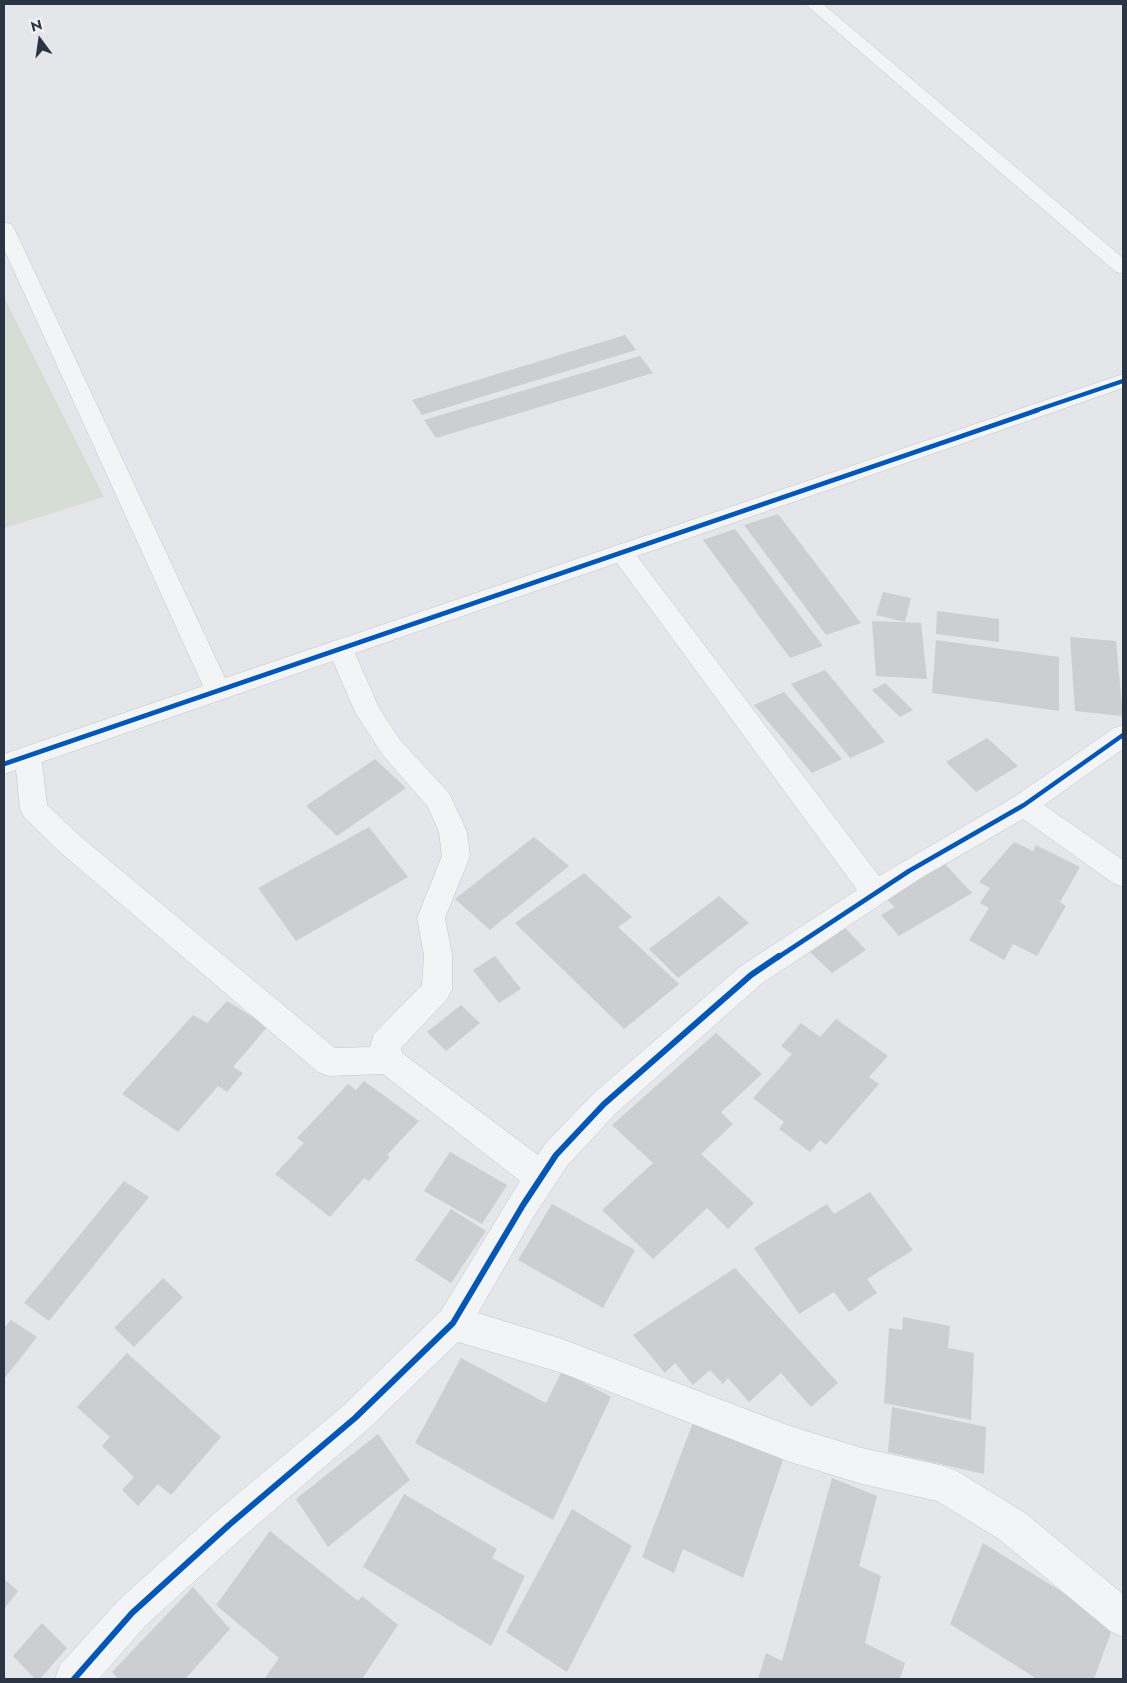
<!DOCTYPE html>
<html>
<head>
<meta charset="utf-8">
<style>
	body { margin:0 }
	#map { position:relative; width:1127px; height:1683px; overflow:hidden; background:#e4e6e9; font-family:Jost,sans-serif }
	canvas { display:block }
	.frame { position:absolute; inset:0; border:5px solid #293444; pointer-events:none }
	.north { position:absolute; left:15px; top:15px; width:50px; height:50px; -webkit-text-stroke:4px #f2f5f8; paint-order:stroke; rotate:346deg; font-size:14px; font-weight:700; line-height:20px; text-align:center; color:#293444 }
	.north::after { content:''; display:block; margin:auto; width:18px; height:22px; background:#293444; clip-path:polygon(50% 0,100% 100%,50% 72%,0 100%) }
</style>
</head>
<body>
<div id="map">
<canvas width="1127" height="1683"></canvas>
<div class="frame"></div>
<div class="north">N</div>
</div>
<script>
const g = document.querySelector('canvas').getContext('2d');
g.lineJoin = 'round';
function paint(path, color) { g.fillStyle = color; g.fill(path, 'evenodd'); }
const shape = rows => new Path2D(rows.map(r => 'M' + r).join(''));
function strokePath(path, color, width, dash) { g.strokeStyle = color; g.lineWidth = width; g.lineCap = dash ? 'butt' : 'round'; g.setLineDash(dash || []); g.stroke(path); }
const green = shape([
	[4,297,104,497,4,528]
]);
const building = shape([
	[625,335,636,350,422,415,412,400],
	[640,356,653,373,436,438,424,420],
	[778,514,861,623,826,635,744,525],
	[735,529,823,646,790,658,703,540],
	[883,592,911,598,905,622,876,615],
	[937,611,999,619,999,642,936,634],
	[872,621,921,623,927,679,876,676],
	[1070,637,1116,641,1123,716,1075,711],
	[936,640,1059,657,1059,711,932,693],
	[825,670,885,742,850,758,791,684],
	[885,683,913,710,900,717,872,690],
	[784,692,842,759,812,773,754,705],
	[987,738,1018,766,976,792,946,762],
	[375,759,406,788,337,836,306,806],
	[369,827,408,877,296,941,258,888],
	[534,837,569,866,490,930,455,899],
	[1014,842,1033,851,1036,845,1080,867,1060,902,1066,906,1037,956,1013,944,1004,960,969,940,989,908,980,903,990,888,979,882],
	[945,864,972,893,899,936,881,915,895,907,886,899],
	[584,873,632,917,618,927,679,984,624,1029,515,923],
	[719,896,749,923,678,978,649,949],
	[845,928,866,950,832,973,810,952],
	[495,956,521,989,499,1003,473,970],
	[227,1001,268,1026,233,1067,243,1073,227,1092,218,1086,178,1132,122,1094,193,1015,207,1023],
	[461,1005,480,1023,446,1051,427,1032],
	[836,1019,888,1056,869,1077,879,1084,826,1145,820,1140,810,1152,779,1129,784,1122,753,1098,792,1054,781,1046,801,1023,820,1037],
	[716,1033,762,1074,721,1112,733,1124,701,1154,754,1203,728,1229,707,1208,653,1259,602,1210,653,1163,612,1125],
	[364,1081,419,1121,387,1155,390,1157,369,1181,364,1178,330,1217,275,1174,304,1143,297,1138,348,1084,356,1090],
	[450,1152,507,1185,482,1224,424,1191],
	[124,1181,149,1197,49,1321,24,1303],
	[870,1192,913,1250,867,1279,877,1293,849,1312,834,1292,799,1314,754,1248,827,1204,834,1214],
	[552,1204,635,1250,603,1308,518,1260],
	[451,1209,486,1231,451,1283,415,1260],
	[735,1268,838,1383,811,1407,781,1373,749,1402,728,1378,723,1384,710,1370,693,1385,675,1363,665,1373,633,1335],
	[163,1278,183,1297,134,1347,114,1328],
	[903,1317,950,1326,948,1348,974,1353,971,1420,884,1403,889,1328,902,1330],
	[11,1320,37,1337,4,1379,4,1328],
	[127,1353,221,1437,171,1495,158,1484,138,1506,122,1490,134,1477,102,1446,110,1437,77,1407],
	[461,1358,546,1403,562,1371,611,1397,553,1520,415,1443],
	[892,1407,986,1427,984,1474,888,1452],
	[694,1420,783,1460,743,1578,683,1549,674,1573,642,1557],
	[378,1434,410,1480,328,1547,296,1499],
	[832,1478,877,1496,859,1566,881,1576,865,1643,905,1663,900,1679,758,1679,766,1653,782,1661],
	[404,1494,497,1549,492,1558,525,1576,491,1646,363,1567],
	[572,1509,632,1546,567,1672,506,1632],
	[270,1531,358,1601,362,1596,398,1625,362,1679,264,1679,279,1658,216,1605],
	[983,1543,1114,1624,1094,1679,1037,1679,950,1624],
	[4,1579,18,1591,4,1609],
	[193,1587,230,1629,185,1679,118,1679,112,1672],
	[42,1623,67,1648,40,1679,35,1679,13,1656]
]);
const minor = shape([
	[805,4,823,4,1123,258,1123,274,1116,272,805,4],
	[4,222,11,224,14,228,225,678,1123,374,1123,388,637,556,879,876,1014,797,1114,728,1123,725,1123,749,1044,805,1123,860,1123,887,1113,883,1023,819,919,879,761,984,615,1114,567,1166,534,1216,478,1313,562,1339,790,1426,862,1448,944,1466,957,1471,1025,1513,1123,1594,1123,1637,1110,1631,999,1539,937,1501,862,1484,790,1462,562,1373,458,1342,367,1430,242,1538,145,1626,99,1679,55,1679,60,1665,119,1600,216,1512,343,1406,441,1311,520,1181,383,1074,329,1076,318,1072,61,853,24,817,20,809,16,770,4,774,4,754,203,686,4,249,4,222],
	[617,563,857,890,741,966,593,1094,545,1144,538,1155,402,1053,401,1048,447,999,452,990,452,955,445,918,470,856,467,832,449,793,400,740,379,708,355,653,617,563],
	[333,661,355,712,382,754,428,807,439,832,442,856,417,918,424,955,422,985,374,1034,370,1047,335,1048,81,837,47,805,42,762,333,661]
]);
const cyclewayFar2 = shape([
	[1034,411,1123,381]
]);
const cyclewayFar1 = shape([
	[4,764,1038,410],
	[777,958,909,871,1024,805,1123,735]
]);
const cycleway = shape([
	[74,1679,132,1613,229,1525,355,1418,453,1323,523,1205,556,1155,604,1104,751,975,779,956]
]);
paint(green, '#d5ddd4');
paint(building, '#ccced2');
strokePath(minor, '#c2c4c7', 1);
paint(minor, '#f3f4f6');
strokePath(cyclewayFar2, '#0057b8', 4);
strokePath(cyclewayFar1, '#0057b8', 4.5);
strokePath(cycleway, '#0057b8', 6);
</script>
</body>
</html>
